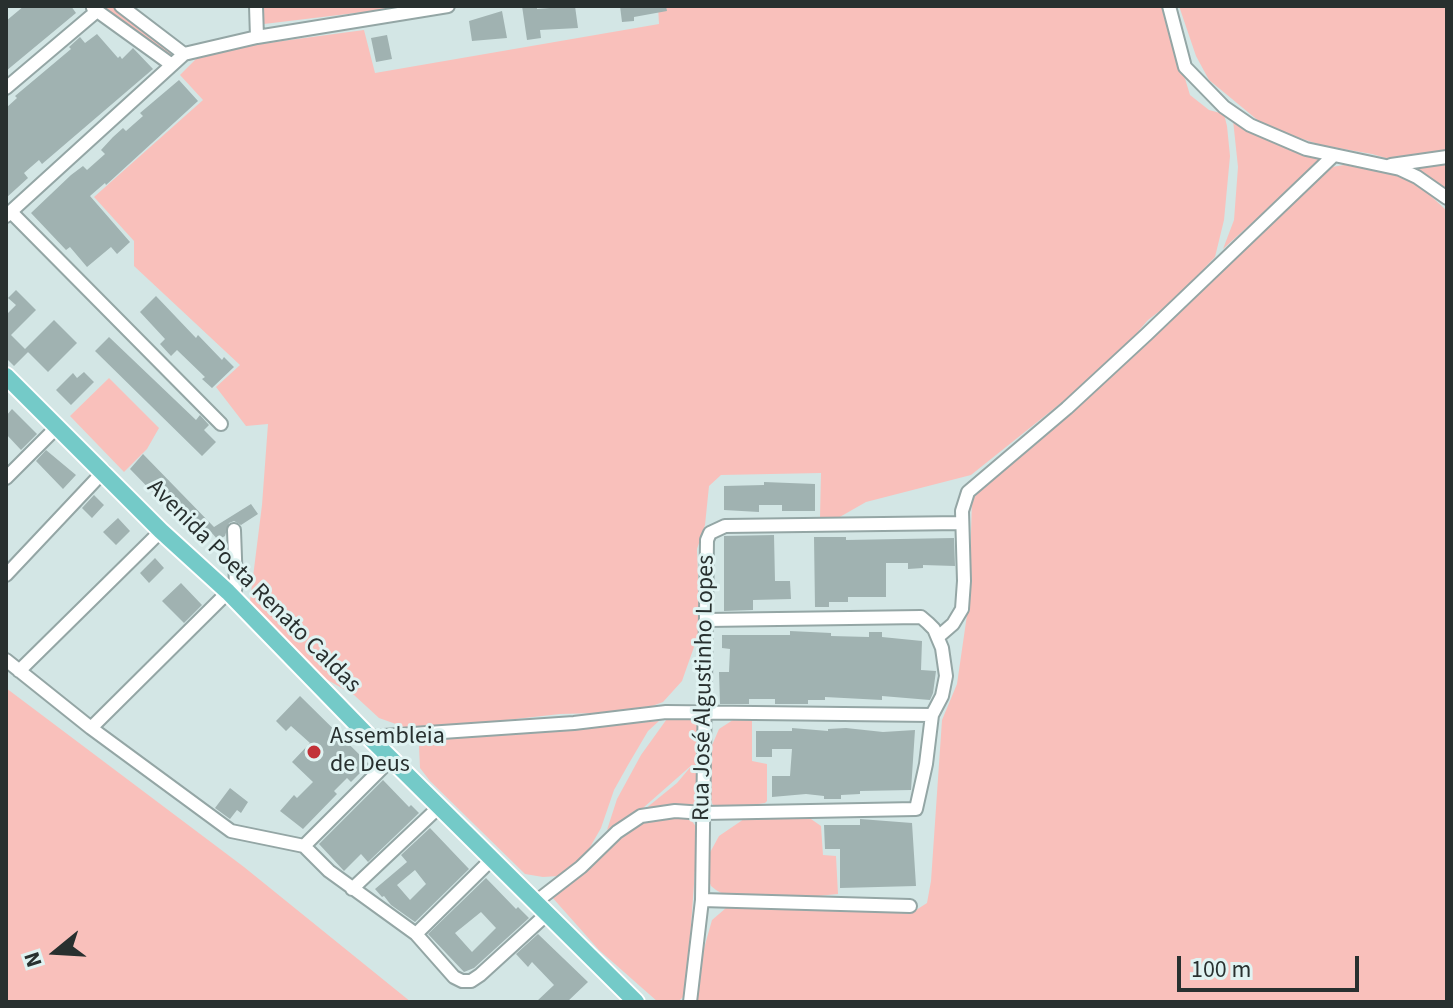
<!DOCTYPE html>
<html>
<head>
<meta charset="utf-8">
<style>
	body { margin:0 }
	#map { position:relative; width:1453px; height:1008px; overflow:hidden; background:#d3e6e5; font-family:"Source Sans 3",sans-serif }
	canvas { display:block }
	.frame { position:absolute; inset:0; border:8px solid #28302f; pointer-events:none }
	.north { position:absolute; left:16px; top:912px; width:80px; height:80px; -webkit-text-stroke:6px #e0f3f2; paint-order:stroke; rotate:252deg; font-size:22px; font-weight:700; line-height:32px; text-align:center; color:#28302f }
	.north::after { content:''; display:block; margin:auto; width:28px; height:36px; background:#28302f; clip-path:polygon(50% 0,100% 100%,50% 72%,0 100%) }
	.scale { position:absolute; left:1177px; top:956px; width:182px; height:36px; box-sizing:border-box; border:4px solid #28302f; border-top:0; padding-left:10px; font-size:24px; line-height:28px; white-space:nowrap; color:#28302f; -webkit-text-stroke:6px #e0f3f2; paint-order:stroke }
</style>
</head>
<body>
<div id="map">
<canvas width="1453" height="1008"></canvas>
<div class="frame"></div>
<div class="north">N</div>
<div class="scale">100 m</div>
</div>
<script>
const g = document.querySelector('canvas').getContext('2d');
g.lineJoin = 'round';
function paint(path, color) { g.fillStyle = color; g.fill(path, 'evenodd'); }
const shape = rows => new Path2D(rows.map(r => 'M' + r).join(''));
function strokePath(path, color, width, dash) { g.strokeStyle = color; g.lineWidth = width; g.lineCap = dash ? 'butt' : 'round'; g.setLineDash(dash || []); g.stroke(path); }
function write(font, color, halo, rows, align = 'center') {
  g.font = font + ' "Source Sans 3",sans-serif'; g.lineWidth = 6; g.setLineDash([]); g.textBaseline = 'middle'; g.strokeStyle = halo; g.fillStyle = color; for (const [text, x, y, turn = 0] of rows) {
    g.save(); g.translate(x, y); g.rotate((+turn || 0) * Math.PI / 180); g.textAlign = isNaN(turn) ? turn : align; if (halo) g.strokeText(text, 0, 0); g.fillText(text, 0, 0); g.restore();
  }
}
const green = shape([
	[104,6,112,6,170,47,171,55,169,57,102,7],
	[264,6,389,6,389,9,264,24],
	[658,6,1163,6,1190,95,1209,110,1224,114,1227,126,1230,156,1224,220,1215,257,1174,300,1148,320,1111,363,971,475,866,502,838,518,820,517,821,473,721,475,709,486,705,525,697,549,700,630,682,681,663,702,636,712,560,714,471,724,407,728,379,718,354,695,324,678,250,601,262,505,268,424,246,426,216,387,240,365,134,266,134,241,94,197,203,100,180,75,199,56,215,50,364,30,375,73,659,24],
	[1179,6,1447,6,1447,191,1410,165,1372,154,1321,145,1266,127,1209,80,1196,56],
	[1233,120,1325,157,1223,249,1234,220,1238,167],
	[1344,165,1387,172,1418,184,1447,211,1447,1002,696,1002,703,952,712,920,726,908,743,906,913,912,927,903,931,881,942,720,957,684,969,601,972,499,985,485,1061,421,1246,244,1332,167],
	[109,378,159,428,147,449,124,472,70,416],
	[6,688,244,867,411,1002,6,1002],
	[696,715,702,738,694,762,699,758,701,807,645,809,677,783,693,764,643,808,607,830,617,799,641,755,669,716],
	[736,718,752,719,752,761,767,764,767,801,765,803,745,806,713,805,708,796,710,750,719,729],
	[659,721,648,731,628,765,614,790,601,828,589,849,576,865,559,876,543,877,525,874,430,781,420,768,419,746,427,741],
	[677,815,691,820,698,829,686,994,678,1002,658,1002,599,950,551,896,593,866,615,839,635,822],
	[744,819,811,819,821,826,823,855,836,856,838,894,807,897,723,894,716,890,711,886,706,873,707,858,719,836]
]);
const building = shape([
	[24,6,71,6,76,13,6,71,6,21],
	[522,6,537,6,537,9,575,6,578,28,540,30,541,38,527,40],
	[620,6,666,6,667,11,634,17,634,21,622,22],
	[502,11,507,38,472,41,469,21],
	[97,34,118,58,120,56,122,59,133,48,153,69,42,164,39,160,24,173,28,178,6,198,6,108,17,98,15,96,71,49,69,47,80,37,85,43],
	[387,35,392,59,376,62,371,38],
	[179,80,198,101,106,185,105,183,90,196,130,242,117,254,111,247,87,267,70,247,66,250,31,213,71,175,83,166,87,170,105,154,101,150,113,137,123,128,126,131,143,116,140,113],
	[16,290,36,310,11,335,28,352,14,366,6,358,6,315,16,305,8,298],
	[156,296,196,338,198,335,222,360,224,357,234,367,212,388,202,379,205,377,177,350,171,356,160,344,165,339,140,312],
	[54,320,77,343,48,372,25,349],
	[109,337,196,420,200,415,209,425,204,430,216,442,202,456,95,351],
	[84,372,94,382,71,405,56,390,73,373,77,378],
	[12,409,37,434,21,450,6,434,6,416],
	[46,450,76,475,63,489,36,461],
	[143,454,214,527,251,504,258,514,241,525,234,521,229,523,225,536,218,540,211,532,199,540,130,469],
	[764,482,815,484,815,511,782,511,782,505,759,505,759,512,724,510,724,486,764,485],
	[94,495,104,505,92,518,82,508],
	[118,518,130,531,116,545,103,532],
	[774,535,775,581,790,581,791,599,753,600,753,610,724,611,724,536],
	[814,537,846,537,846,540,954,538,955,566,923,565,923,568,908,569,908,563,886,563,886,597,848,597,848,602,829,602,829,607,815,607],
	[155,558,164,568,149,583,140,573],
	[181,583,202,605,184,623,162,601],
	[790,631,831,633,831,636,869,637,869,632,882,632,882,637,922,641,921,670,936,671,933,693,930,700,882,696,882,700,825,697,825,700,808,700,808,704,775,704,775,699,749,699,749,704,720,704,719,672,729,672,730,649,722,648,722,635,790,635],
	[300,696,369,764,351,782,347,778,334,791,337,794,303,829,280,811,294,795,297,798,313,782,292,762,310,743,291,726,286,731,276,721],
	[792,728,828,731,828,729,846,728,883,732,915,730,911,790,860,791,860,794,841,795,841,799,824,799,824,796,806,794,772,797,772,776,790,776,792,749,772,749,772,757,756,757,756,731,792,731],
	[383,780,409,807,411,805,419,813,368,862,361,854,344,871,319,844],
	[230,788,248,802,241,813,237,810,230,819,215,808],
	[860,819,912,823,916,886,840,888,840,849,825,849,824,825,860,825],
	[430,828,469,869,415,922,391,905,384,896,382,897,375,889,407,862,401,855],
	[415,870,426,884,410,900,397,885],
	[486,878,516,909,518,907,529,918,474,968,464,972,428,934],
	[481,912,496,928,472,952,455,933],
	[538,934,588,982,567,1002,536,1002,554,985,532,962,528,967,516,954]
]);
const minor = shape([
	[121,6,184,54],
	[256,6,257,37],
	[1169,6,1185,67,1224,107,1250,125,1306,149,1400,169,1417,177,1447,198],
	[93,8,172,65],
	[6,88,97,11],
	[1391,165,1447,157],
	[11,212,221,424],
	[6,216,184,54,257,37,448,6],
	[6,478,57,427],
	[6,575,104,471],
	[233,597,236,586,234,530],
	[938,637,953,624,962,609,964,581,962,511,968,492,1067,408,1147,334,1333,156],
	[6,660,91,728,231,831,304,846,329,871,416,934,454,977,462,981,471,981,480,975,548,913],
	[19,671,161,531],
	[91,728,228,592],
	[369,737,574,723,666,712,932,715],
	[304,846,391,759],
	[352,889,439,807],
	[702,900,910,906],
	[537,901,581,867,617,832,641,816,675,811,704,813,916,809,926,764,932,715,942,696,946,676,942,648,934,629,928,623,921,617,707,620],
	[416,934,493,858],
	[690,1002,702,900,707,540,710,533,725,526,962,523]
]);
const major = shape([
	[6,376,161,531,228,592,369,737,636,1002]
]);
const markers = [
	[314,752,8,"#c23238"]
];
const streetNames = [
	["Avenida Poeta Renato Caldas",253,587,45],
	["Rua José Algustinho Lopes",705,688,-89]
];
const poiNames = [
	["Assembleia",330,738],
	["de Deus",330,766]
];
paint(green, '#f9c0bb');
paint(building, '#a0b2b1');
strokePath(minor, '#94a6a5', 16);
strokePath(major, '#fff', 20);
strokePath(minor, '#fff', 12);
strokePath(major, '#74cac8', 16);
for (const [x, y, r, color] of markers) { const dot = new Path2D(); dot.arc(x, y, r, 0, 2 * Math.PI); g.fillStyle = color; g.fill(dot); strokePath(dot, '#e0f3f2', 3); }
write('24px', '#28302f', '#e0f3f2', streetNames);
write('24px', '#28302f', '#e0f3f2', poiNames, 'left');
</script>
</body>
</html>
